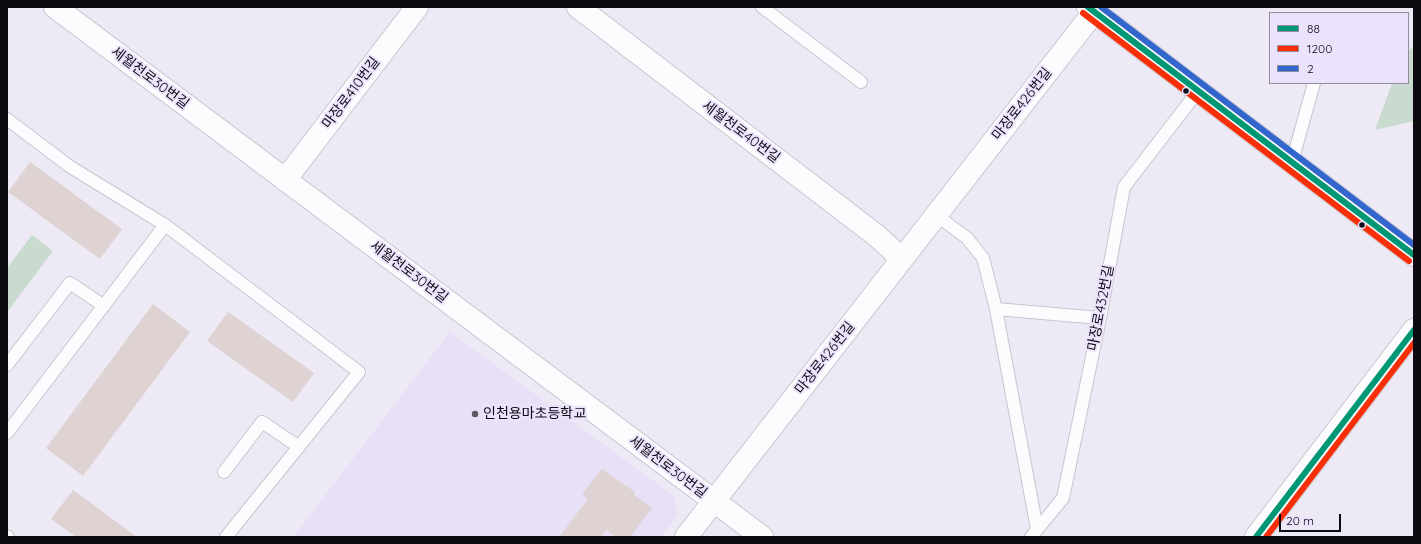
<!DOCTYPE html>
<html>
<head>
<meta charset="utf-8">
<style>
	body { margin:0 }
	#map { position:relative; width:1421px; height:544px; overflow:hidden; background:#ede9f5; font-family:Quicksand,sans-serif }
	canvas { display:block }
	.frame { position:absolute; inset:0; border:8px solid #0d0a12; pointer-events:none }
	.legend { position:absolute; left:1269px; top:12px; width:140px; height:72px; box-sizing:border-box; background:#ebe3fb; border:1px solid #928c9e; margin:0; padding:5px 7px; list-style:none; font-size:12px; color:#0d0a12 }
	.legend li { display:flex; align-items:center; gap:8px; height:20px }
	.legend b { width:20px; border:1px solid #928c9e }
	.scale { position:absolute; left:1279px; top:514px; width:62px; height:18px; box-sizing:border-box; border:2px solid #0d0a12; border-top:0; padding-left:5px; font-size:12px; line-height:14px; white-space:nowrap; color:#0d0a12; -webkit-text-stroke:3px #ebe3fb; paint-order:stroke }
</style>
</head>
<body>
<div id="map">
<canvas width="1421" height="544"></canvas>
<div class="frame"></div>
<ul class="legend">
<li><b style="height:5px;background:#009775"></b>88</li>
<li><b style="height:5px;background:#f72f08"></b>1200</li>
<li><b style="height:5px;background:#36c"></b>2</li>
</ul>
<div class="scale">20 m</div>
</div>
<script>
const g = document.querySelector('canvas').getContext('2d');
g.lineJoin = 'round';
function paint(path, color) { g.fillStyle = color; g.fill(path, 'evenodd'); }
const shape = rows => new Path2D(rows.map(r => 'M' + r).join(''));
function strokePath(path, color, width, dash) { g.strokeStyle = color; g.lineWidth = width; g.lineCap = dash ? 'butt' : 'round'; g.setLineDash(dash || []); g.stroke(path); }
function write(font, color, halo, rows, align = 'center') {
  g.font = font + ' Quicksand,"Noto Sans KR",sans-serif'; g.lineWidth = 4; g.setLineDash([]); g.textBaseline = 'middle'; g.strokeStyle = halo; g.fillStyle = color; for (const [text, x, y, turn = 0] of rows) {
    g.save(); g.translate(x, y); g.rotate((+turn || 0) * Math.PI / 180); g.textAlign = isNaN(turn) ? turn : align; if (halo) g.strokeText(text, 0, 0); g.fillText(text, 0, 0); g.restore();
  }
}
const built = shape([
	[450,332,674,496,678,515,661,537,293,537]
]);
const green = shape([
	[1414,45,1414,121,1375,130,1392,83,1408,83,1408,52],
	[32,235,53,251,8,311,7,268]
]);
const building = shape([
	[30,162,122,229,100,259,8,192],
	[153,304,190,332,83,476,46,448],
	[228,312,314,373,293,402,207,341],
	[602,469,635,492,634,495,652,508,630,537,616,537,606,530,601,537,559,537,588,499,582,494],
	[73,490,137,537,76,537,51,519]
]);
const service = shape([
	[762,7,861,82],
	[7,119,69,166,165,225,7,433],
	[1292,162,1314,83],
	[936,215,967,238,983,258,996,309,1037,529],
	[165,225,359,372,226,537],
	[996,309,1100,318],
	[7,365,70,283,104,306],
	[224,472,262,422,299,447],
	[7,536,8,537],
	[1031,537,1063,498,1100,318,1124,187,1198,91]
]);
const minor = shape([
	[55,7,762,537],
	[578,7,877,236,902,259],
	[285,180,417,7],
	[686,537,1094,12],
	[1256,537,1414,330]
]);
const secondary = shape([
	[1088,7,1414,255]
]);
const bus1 = shape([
	[1088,7,1414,255],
	[1256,537,1414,330]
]);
const bus2 = shape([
	[1083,13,1409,261],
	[1266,537,1414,343]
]);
const bus3 = shape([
	[1101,7,1414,245]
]);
const markers = [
	[1186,91,3.5,"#0d0a12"],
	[1362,225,3.5,"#0d0a12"],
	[475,414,4,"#5b5861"]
];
const streetNames = [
	["세월천로30번길",150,78,37],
	["마장로410번길",351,93,-53],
	["마장로426번길",1022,104,-52],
	["세월천로40번길",741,132,37],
	["세월천로30번길",409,272,37],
	["마장로432번길",1101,308,-79],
	["마장로426번길",825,358,-52],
	["세월천로30번길",668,467,37]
];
const poiNames = [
	["인천용마초등학교",483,414]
];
paint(built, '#e8e0f7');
paint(green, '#c9dbce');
paint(building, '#ded2d2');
strokePath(service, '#c9c5cf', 14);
strokePath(minor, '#c9c5cf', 24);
strokePath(secondary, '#c9c5cf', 24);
strokePath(service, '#fcfcfe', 12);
strokePath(minor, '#fcfcfe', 22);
strokePath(secondary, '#fcfcfe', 22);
strokePath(bus1, '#009775', 6);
strokePath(bus2, '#f72f08', 6);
strokePath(bus3, '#36c', 6);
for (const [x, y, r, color] of markers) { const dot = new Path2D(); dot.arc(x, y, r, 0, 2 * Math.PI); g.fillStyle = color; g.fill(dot); strokePath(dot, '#ebe3fb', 1.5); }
write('14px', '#0d0a12', '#ebe3fb', streetNames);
write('14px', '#0d0a12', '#ebe3fb', poiNames, 'left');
</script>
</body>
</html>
